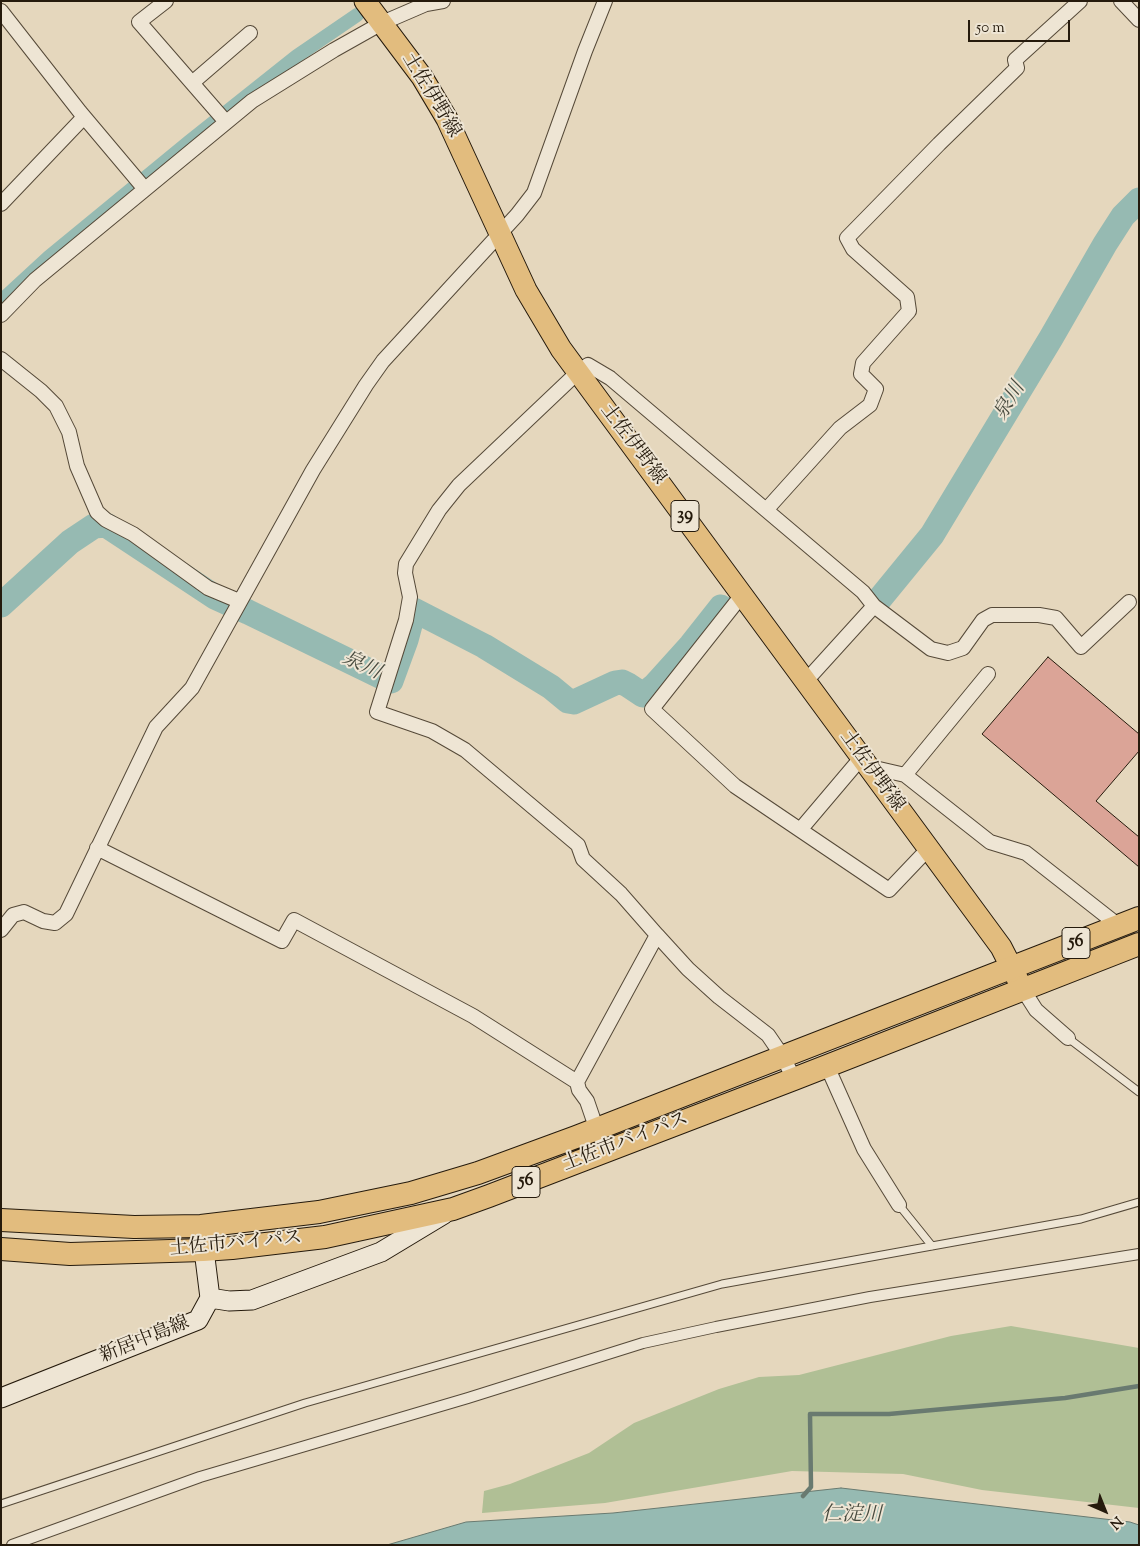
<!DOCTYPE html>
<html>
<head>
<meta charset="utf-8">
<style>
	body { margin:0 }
	#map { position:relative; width:1140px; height:1546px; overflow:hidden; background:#e5d7bd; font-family:"Sorts Mill Goudy",serif }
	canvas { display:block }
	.frame { position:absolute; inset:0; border:2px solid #251a0c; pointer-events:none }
	.north { position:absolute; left:1080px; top:1486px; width:50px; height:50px; -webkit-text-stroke:4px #eee5d4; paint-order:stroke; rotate:136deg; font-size:14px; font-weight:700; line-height:20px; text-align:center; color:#251a0c }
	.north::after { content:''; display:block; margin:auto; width:18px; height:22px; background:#251a0c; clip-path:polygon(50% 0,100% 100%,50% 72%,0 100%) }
	.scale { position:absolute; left:968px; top:20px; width:102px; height:22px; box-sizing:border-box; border:2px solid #251a0c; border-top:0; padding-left:6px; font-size:15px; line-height:18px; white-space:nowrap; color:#251a0c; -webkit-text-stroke:4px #eee5d4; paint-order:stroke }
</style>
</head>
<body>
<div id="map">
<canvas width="1140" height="1546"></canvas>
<div class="frame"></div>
<div class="north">N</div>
<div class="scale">50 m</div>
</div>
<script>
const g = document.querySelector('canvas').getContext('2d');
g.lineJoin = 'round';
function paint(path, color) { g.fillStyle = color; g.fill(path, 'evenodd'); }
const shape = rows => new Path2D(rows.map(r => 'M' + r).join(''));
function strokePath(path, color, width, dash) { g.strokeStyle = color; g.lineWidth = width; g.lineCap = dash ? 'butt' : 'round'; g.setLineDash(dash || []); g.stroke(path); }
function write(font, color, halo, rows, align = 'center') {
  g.font = font + ' "Sorts Mill Goudy","Noto Serif JP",serif'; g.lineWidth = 4; g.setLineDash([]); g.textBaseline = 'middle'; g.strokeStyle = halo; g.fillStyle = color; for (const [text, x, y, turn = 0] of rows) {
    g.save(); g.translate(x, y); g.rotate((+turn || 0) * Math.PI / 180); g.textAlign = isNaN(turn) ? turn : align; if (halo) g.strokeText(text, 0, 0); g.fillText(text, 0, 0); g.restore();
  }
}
const green = shape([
	[1011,1326,1139,1348,1139,1508,982,1490,903,1474,792,1471,605,1503,482,1513,484,1491,510,1484,589,1453,634,1423,719,1389,759,1377,799,1375,951,1336]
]);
const water = shape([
	[841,1488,1130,1522,1139,1525,1139,1545,387,1545,466,1522,613,1513,841,1488]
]);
const stream = shape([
	[803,1496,811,1487,810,1414,889,1414,1065,1398,1139,1386]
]);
const canal = shape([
	[1,301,49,257,189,142,297,56,357,15]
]);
const river = shape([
	[878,601,932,535,1051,338,1105,244,1123,216,1139,200],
	[1,605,70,542,94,526,106,525,215,597,248,612,384,678,391,681,406,640,414,610,484,646,551,687,568,701,574,702,615,683,622,682,628,685,643,695,654,686,691,645,721,607]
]);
const building = shape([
	[1048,657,1139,734,1139,751,1096,801,1139,837,1139,867,982,734,1048,657]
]);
const service = shape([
	[1068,1038,1139,1092],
	[899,1205,932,1246],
	[1,1504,305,1403,722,1284,1081,1219,1139,1202]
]);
const pedestrian = shape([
	[12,1545,200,1477,468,1398,643,1343,716,1327,870,1297,1139,1254]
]);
const minor = shape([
	[166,1,139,22,226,122],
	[1121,1,1139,20],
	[1,11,80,112,144,188],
	[192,83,250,33],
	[1,204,84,117],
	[1,315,35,280,252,101,334,50,382,23,426,4,443,1],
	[1,359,41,391,56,406,69,432,77,466,97,512,106,520,133,534,208,588,239,601],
	[767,509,840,428,870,405,876,389,861,374,863,363,909,311,907,297,853,249,847,238,939,144,1017,68,1015,60,1080,1],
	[742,595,652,709,735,786,889,890,928,849],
	[805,682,874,606],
	[866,766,905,775,990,842,1026,853,1119,926],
	[905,775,988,674],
	[800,830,861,758],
	[97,848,282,941,294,920,473,1016,577,1082,579,1090,587,1101,599,1136],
	[1,930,13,915,24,912,43,921,55,923,66,914,156,727,192,688,313,470,366,385,383,361,517,215,534,193,585,51,605,1],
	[657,935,621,894,583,859,578,845,465,750,432,731,377,712,406,620,410,597,405,573,406,564,439,510,459,485,577,373,588,365,610,378,863,592,874,606,931,649,948,653,963,648,983,620,992,615,1039,615,1056,618,1081,647,1129,602],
	[1022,988,1036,1010,1068,1038],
	[827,1066,864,1149,899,1205],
	[577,1082,657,935,688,969,719,997,768,1035,783,1057,794,1079]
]);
const secondary = shape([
	[210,1298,229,1301,252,1300,381,1252,444,1214],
	[1,1398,198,1320,210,1298,201,1226]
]);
const primary = shape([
	[365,1,422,77,447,119,526,290,561,349,1001,947,1020,984]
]);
const trunk = shape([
	[1,1220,134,1227,201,1226,319,1212,411,1193,478,1173,576,1137,1139,918],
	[1,1249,70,1254,203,1250,232,1248,325,1237,453,1209,489,1196,794,1079,1139,944]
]);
const shields = [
	[685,516,28],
	[1076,943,28],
	[526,1182,28]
];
const shieldNames = [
	["39",685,516],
	["56",1076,943],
	["56",526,1182]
];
const streetNames = [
	["土佐伊野線",430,96,59],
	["土佐伊野線",632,445,53],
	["土佐伊野線",871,772,54],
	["土佐市バイパス",626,1143,-21],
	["土佐市バイパス",236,1245,-5],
	["新居中島線",145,1341,-22]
];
const waterNames = [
	["泉川",1011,402,-59],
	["泉川",361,667,25],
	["仁淀川",852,1517]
];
paint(green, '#b0bf95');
paint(water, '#96bab2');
strokePath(water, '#697a70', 1);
strokePath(stream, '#697a70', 4.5);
strokePath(canal, '#96bab2', 14);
strokePath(river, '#96bab2', 25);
paint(building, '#dba497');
strokePath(building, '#251a0c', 1);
strokePath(service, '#554938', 9);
strokePath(pedestrian, '#554938', 12);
strokePath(minor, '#554938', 16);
strokePath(secondary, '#251a0c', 21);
strokePath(primary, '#251a0c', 23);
strokePath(trunk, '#251a0c', 24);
strokePath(service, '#eee5d4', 7);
strokePath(pedestrian, '#eee5d4', 10);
strokePath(minor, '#eee5d4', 14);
strokePath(secondary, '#eee5d4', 19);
strokePath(primary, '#e2bc7e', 21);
strokePath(trunk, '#e2bc7e', 22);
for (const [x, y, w] of shields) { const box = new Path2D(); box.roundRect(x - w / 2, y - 15.5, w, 31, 4); g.fillStyle = '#eee5d4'; g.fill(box); strokePath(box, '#251a0c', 1); }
write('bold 18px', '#251a0c', null, shieldNames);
write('19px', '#251a0c', '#eee5d4', streetNames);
write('italic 20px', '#474a3e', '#eee5d4', waterNames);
</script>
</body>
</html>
